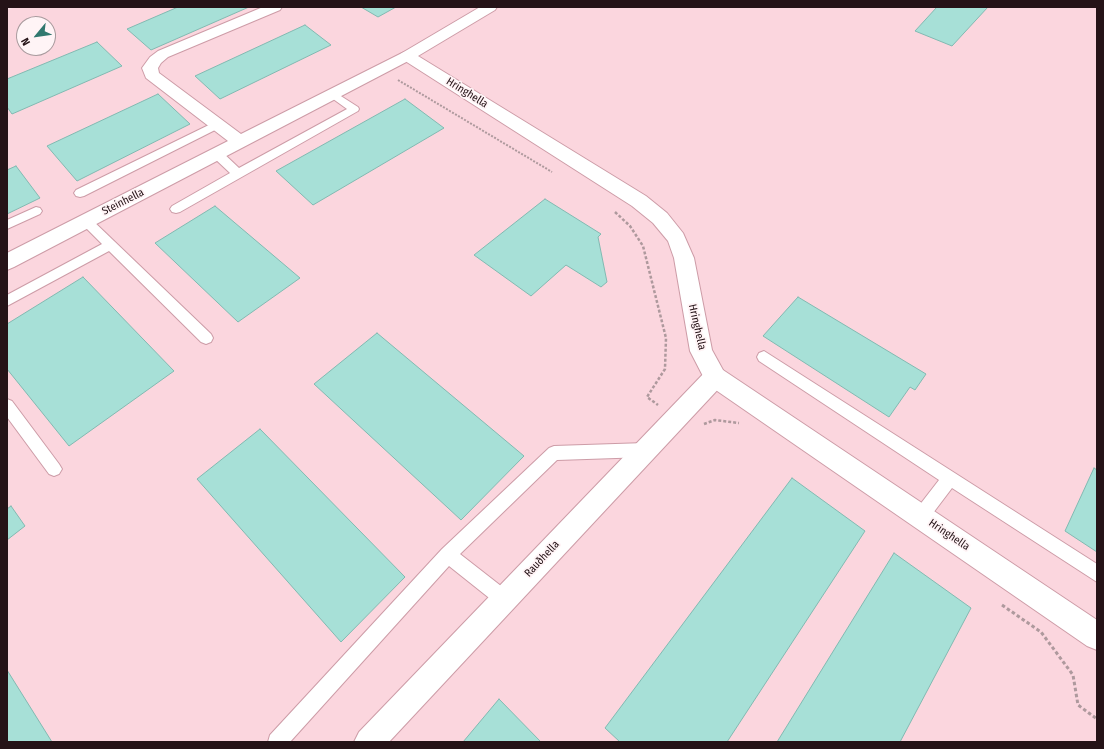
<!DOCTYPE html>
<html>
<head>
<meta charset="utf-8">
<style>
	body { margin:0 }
	#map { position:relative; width:1104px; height:749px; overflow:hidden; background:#f9e3e7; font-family:"Fira Sans Condensed",sans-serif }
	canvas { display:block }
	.frame { position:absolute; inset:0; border:8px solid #251317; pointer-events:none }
	.north { position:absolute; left:16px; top:16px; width:40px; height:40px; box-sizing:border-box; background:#fff4f6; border:1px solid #a89a9d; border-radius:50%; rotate:241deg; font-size:11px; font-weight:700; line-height:16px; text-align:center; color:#251317 }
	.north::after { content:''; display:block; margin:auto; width:14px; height:18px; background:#31786f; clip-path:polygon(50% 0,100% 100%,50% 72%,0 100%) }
</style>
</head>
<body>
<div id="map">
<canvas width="1104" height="749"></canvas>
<div class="frame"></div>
<div class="north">N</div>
</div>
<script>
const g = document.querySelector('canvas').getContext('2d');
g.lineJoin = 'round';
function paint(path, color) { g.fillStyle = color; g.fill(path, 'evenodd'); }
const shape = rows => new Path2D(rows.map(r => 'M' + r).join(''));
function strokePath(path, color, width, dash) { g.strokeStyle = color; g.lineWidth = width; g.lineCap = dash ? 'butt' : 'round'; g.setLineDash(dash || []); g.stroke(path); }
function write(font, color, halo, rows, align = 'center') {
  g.font = font + ' "Fira Sans Condensed",sans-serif'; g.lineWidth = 3.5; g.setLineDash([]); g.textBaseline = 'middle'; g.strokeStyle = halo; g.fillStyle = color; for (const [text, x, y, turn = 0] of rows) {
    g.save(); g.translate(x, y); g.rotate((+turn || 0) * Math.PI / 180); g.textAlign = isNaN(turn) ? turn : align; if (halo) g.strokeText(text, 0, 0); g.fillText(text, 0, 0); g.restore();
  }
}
const built = shape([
	[16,7,1097,7,1097,742,7,742,7,10],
	[24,24,48,24,48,48,24,48]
]);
const building = shape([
	[178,7,249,7,151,50,127,29,178,7],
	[361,7,396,7,378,17,361,7],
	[937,7,988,7,952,46,915,31,937,7],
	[305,25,331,45,220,99,195,76,305,25],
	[97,42,122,66,12,114,7,107,7,79,97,42],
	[158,94,190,124,77,181,47,146,158,94],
	[405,99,444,128,313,205,276,171,405,99],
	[16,166,40,198,7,214,7,170,16,166],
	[545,199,601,234,598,237,607,282,601,287,566,265,531,296,474,255,545,199],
	[215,206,300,278,238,322,155,243,215,206],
	[83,277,174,371,69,446,7,369,7,324,83,277],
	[798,297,926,374,915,390,910,387,889,417,763,336,798,297],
	[377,333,524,456,461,520,314,384,377,333],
	[260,429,405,577,341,642,197,479,260,429],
	[1094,468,1097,470,1097,552,1065,531,1094,468],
	[792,478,865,531,727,742,620,742,605,728,792,478],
	[11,506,25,526,7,540,7,509,11,506],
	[894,553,971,608,900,742,777,742,894,553],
	[7,670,52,742,7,742,7,670],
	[499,699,541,742,463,742,499,699]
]);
const pathFar2 = shape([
	[398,80,552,172]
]);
const pathFar1 = shape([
	[615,212,630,226,643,246,666,338,665,369,647,397,658,405],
	[704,424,715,420,739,423]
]);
const path = shape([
	[1002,605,1041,632,1073,675,1078,705,1097,719]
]);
const service = shape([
	[333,91,358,107,359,109,358,111,180,212,176,213,172,212,170,209,172,206,230,173,213,157,211,154,213,151,221,151,239,168,347,109,329,96,328,94,329,92,333,91],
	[217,121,221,123,222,125,221,127,84,196,80,197,76,196,74,193,76,190,217,121],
	[36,207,40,208,42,211,40,214,7,229,7,220,36,207],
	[86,217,90,218,211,334,213,338,211,342,206,344,201,342,109,251,7,306,7,295,102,244,82,224,80,221,82,218,86,217],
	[764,351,1097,564,1097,582,952,488,927,521,921,524,915,521,913,516,915,511,939,480,759,361,757,357,759,353,764,351],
	[7,399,12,401,59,464,62,469,59,474,54,476,49,474,7,417,7,399],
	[646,443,651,445,653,450,651,455,646,457,557,460,460,554,510,593,512,599,510,605,504,607,498,605,449,566,290,742,268,742,270,735,442,549,549,448,554,446,646,443]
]);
const minor = shape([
	[263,7,282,7,280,10,168,57,161,63,158,68,159,73,241,134,402,53,407,51,412,53,415,56,412,59,14,267,7,270,7,253,228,141,146,78,142,68,150,57,158,51,263,7],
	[715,368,723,370,726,377,723,384,389,742,354,742,359,732,707,370,715,368]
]);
const tertiary = shape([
	[480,7,497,7,495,10,418,56,646,196,667,213,683,233,694,258,712,350,723,370,1097,620,1097,650,1087,646,707,384,690,351,674,258,668,241,653,223,632,206,402,59,399,56,402,53,480,7]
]);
const streetNames = [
	["Hringhella",467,93,32],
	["Steinhella",123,202,-27],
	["Hringhella",697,327,77],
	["Hringhella",949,535,34],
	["Rauðhella",542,559,-47]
];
paint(built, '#fbd6de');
paint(building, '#a7e0d7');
strokePath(building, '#82bab2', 1);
strokePath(service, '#cd9ca7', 2);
strokePath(minor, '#cd9ca7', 2);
strokePath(tertiary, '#cd9ca7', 2);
strokePath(pathFar2, '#ae999d', 2, [2, 1.5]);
strokePath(pathFar1, '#ae999d', 2.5, [3, 2]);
strokePath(path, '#ae999d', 3, [3.5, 2.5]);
paint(service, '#fff');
paint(minor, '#fff');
paint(tertiary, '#fff');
write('11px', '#251317', '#fff4f6', streetNames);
</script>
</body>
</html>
